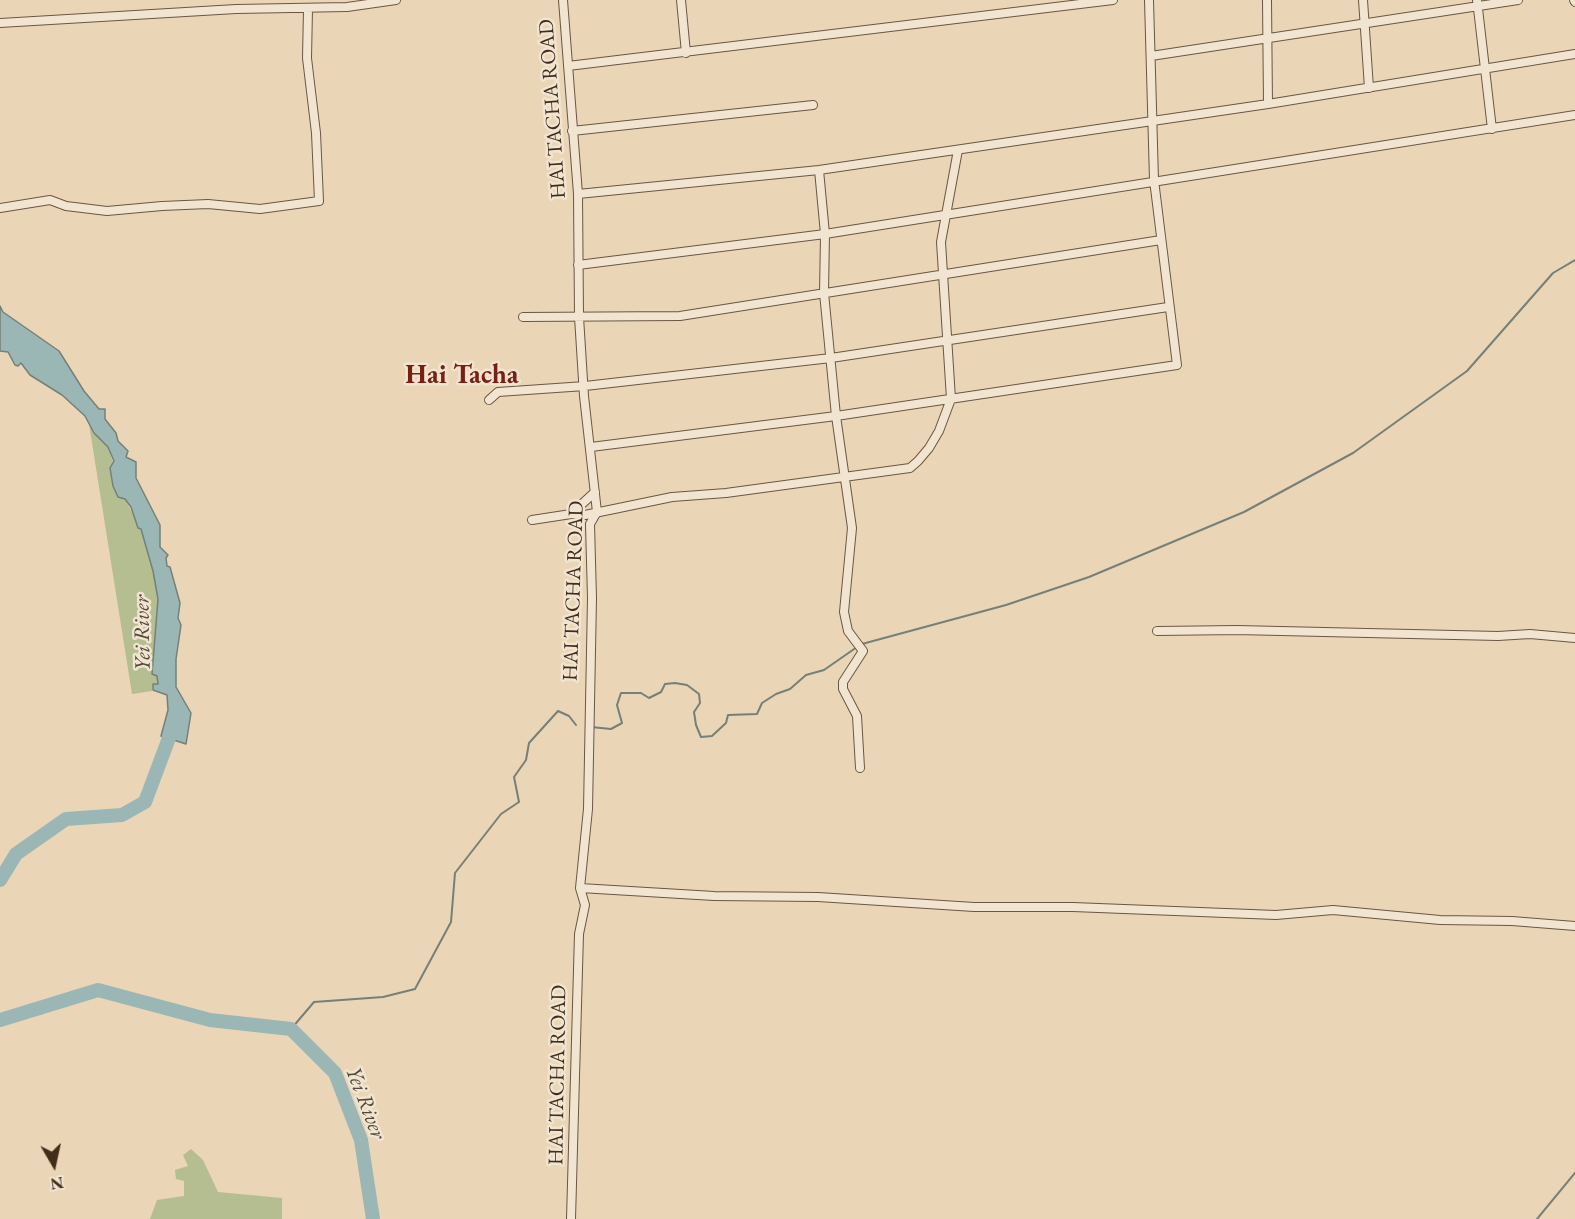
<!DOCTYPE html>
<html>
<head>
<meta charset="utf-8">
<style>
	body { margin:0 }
	#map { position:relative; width:1575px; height:1219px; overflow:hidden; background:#ead5b6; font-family:"EB Garamond",serif }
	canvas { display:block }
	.north { position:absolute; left:24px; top:1135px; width:60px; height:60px; -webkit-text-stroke:4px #f1e4d0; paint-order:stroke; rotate:171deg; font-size:16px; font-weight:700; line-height:24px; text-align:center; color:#402d1b }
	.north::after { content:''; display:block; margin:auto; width:21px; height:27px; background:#402d1b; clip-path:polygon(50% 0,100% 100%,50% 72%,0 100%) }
</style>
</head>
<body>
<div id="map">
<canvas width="1575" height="1219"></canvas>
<div class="north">N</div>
</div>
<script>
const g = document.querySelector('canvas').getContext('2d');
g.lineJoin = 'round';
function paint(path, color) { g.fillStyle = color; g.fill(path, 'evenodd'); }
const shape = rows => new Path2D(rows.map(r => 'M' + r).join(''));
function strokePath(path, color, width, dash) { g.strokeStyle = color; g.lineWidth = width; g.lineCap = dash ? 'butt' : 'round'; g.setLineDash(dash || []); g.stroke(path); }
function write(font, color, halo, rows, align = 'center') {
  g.font = font + ' "EB Garamond",serif'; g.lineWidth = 5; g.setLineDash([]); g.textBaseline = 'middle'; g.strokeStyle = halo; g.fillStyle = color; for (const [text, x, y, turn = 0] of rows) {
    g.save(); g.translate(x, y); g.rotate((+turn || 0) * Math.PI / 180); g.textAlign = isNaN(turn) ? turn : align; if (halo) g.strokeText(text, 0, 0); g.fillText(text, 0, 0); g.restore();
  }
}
const green = shape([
	[89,424,108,447,125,499,141,529,153,571,158,599,152,674,157,676,158,684,153,684,152,691,132,694],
	[191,1149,203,1160,218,1192,282,1198,282,1219,150,1219,157,1200,184,1196,184,1181,176,1179,175,1170,188,1166,183,1155]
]);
const water = shape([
	[0,306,3,312,59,351,84,391,99,409,105,409,105,419,116,433,118,441,128,451,126,457,136,462,136,478,160,525,160,547,168,555,166,558,167,566,170,567,180,603,178,618,181,625,176,659,176,687,191,713,186,744,161,736,168,710,167,695,153,690,153,684,158,684,157,676,152,674,158,599,153,571,141,529,138,528,131,507,125,499,118,497,113,486,110,468,114,461,108,447,94,433,85,416,62,395,30,375,21,363,18,366,15,365,8,352,0,351,0,306]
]);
const stream = shape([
	[862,644,1006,605,1089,577,1244,512,1353,453,1467,371,1553,273,1575,260],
	[591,727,611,729,622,723,617,705,621,693,641,693,649,698,661,692,665,684,675,683,687,685,699,694,700,703,694,712,696,725,701,737,712,736,726,723,728,715,757,714,762,703,776,694,790,689,806,675,824,670,857,647],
	[291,1029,314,1002,383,997,415,989,451,922,455,873,501,814,519,802,514,777,526,760,529,743,558,711,569,716,576,725],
	[1537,1219,1575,1173]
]);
const river = shape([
	[0,880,16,854,66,819,122,815,145,802,175,722],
	[0,1020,98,990,210,1020,291,1029,335,1073,361,1140,373,1219]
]);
const street = shape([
	[563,0,578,194,579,317,584,396,597,512,590,524,592,598,588,809,580,888,585,905,579,934,571,1219],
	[681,0,686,53],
	[1267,0,1268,104],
	[1363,0,1369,88],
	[1477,0,1492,129],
	[1574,0,1575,2],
	[0,23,236,9,347,7,396,0],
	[1151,56,1518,0],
	[568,66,1113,0],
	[572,131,813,105],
	[819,170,825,234,824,293,836,416,852,528,844,612,848,631,863,651,843,682,843,689,857,716,860,768],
	[578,194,819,170,1268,104,1575,54],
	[0,208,50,200,66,206,107,211,162,206,208,204,260,209,319,201,316,133,307,58,308,9],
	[578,265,825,234,1575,115],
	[523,317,680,316,1161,240],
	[489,400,498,392,585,386,831,358,1168,307],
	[591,447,836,416,1177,365,1154,180,1149,0],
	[571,514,585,515,672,497,726,493,910,468,918,461,929,448,939,431,951,399,941,242,958,150],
	[532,520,571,514,595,492],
	[1157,631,1237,630,1498,636,1530,634,1575,638],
	[580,888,714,896,818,897,974,907,1073,907,1276,915,1333,910,1440,920,1512,921,1575,926]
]);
const streetNames = [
	["HAI TACHA ROAD",553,109,-94],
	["HAI TACHA ROAD",574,591,-88],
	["HAI TACHA ROAD",558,1075,-89]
];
const waterNames = [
	["Yei River",143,633,-91],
	["Yei River",365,1103,69]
];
const districtNames = [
	["Hai Tacha",462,376]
];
paint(green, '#b4be90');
paint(water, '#9ab7b6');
strokePath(water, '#768078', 1.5);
strokePath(stream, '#768078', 2);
strokePath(river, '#9ab7b6', 14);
strokePath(street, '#6a5742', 10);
strokePath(street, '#f1e4d0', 8);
write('21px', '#402d1b', '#f1e4d0', streetNames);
write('italic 22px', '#52493a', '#f1e4d0', waterNames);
write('bold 27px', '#7a1f14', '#f1e4d0', districtNames);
</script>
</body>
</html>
